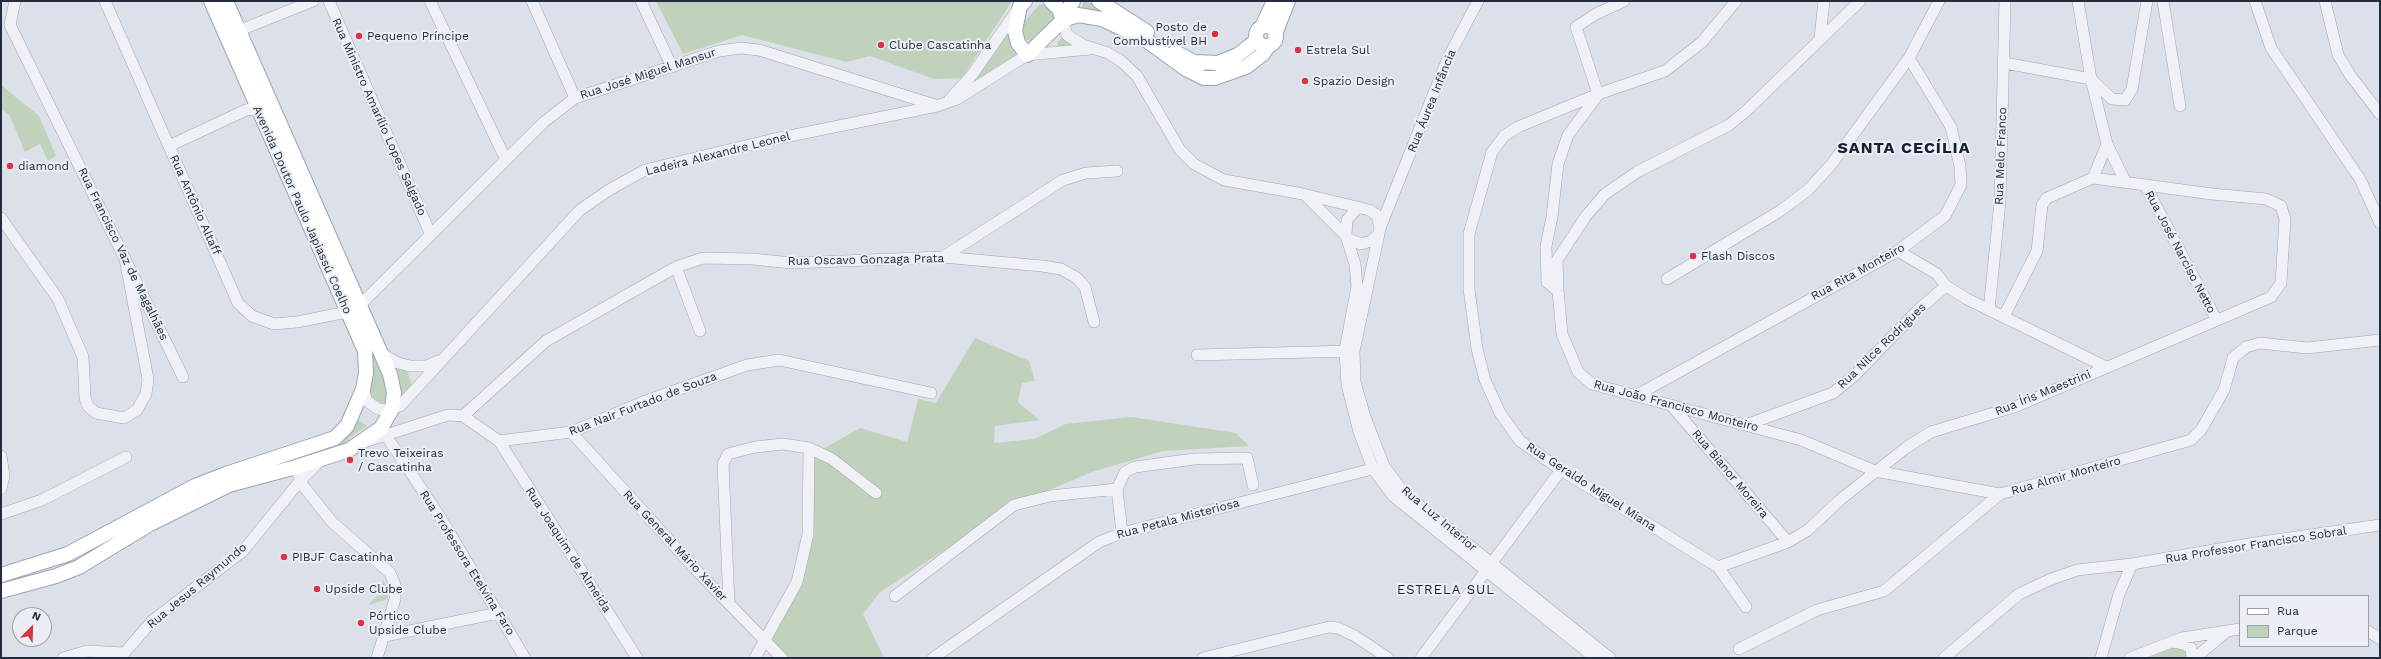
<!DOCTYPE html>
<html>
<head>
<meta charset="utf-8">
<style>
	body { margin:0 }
	#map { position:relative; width:2381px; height:659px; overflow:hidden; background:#dce0e8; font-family:"Work Sans",sans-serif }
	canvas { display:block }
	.frame { position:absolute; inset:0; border:2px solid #242d3f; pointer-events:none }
	.legend { position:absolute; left:2239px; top:595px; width:130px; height:52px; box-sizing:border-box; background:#ebeff5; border:1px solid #9ba1ac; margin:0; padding:5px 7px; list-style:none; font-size:12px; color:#242d3f }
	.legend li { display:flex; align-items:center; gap:8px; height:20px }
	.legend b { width:20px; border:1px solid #9ba1ac }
	.north { position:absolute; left:12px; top:607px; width:40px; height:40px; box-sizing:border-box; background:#ebeff5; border:1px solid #9ba1ac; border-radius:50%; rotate:23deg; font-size:11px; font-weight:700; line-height:16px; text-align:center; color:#242d3f }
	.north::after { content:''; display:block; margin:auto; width:14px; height:18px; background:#db3248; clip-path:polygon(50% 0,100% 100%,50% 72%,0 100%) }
</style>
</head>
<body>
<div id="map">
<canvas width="2381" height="659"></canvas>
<div class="frame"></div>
<ul class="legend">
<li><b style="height:5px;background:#fff"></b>Rua</li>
<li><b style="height:11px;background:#c1d2bc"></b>Parque</li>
</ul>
<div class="north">N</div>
</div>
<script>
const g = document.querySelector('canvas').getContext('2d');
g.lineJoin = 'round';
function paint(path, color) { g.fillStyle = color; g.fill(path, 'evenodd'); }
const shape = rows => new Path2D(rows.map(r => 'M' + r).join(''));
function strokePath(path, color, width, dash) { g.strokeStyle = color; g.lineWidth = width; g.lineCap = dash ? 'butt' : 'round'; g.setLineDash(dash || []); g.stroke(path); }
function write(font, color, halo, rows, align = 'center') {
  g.font = font + ' "Work Sans",sans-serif'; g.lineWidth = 4; g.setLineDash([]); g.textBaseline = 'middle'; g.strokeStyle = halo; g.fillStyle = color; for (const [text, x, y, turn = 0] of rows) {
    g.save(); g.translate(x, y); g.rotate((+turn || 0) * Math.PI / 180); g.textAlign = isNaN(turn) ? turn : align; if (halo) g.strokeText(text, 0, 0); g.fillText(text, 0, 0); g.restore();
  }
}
const green = shape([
	[656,1,1012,1,962,78,934,79,870,56,846,62,742,35,683,54],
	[1083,1,1095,4,1127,25,1082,10],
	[1050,3,1056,14,1050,25,1033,41,1026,40,1021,31,1024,22,1039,5],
	[1007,29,1021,53,996,67,970,86],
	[1062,37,1073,44,1073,46,1057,49,1058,42],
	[1,85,39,116,56,156,48,161,40,144,25,152,10,116,1,108],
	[363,327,388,384,387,404,374,400,369,394],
	[975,338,1029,361,1035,381,1022,383,1018,402,1039,420,995,426,994,443,1034,439,1066,424,1131,417,1236,433,1249,446,1163,451,1092,472,1014,505,880,592,863,614,884,658,782,658,764,640,783,610,808,534,809,457,860,428,907,442,918,399,936,403],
	[391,367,407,371,413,387,402,397,398,379],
	[358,420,367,426,348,439,346,444,330,450,351,433],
	[383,579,388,591,388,599,368,605,381,592],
	[2173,648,2180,649,2187,653,2187,658,2148,658]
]);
const minor = shape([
	[15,1,10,25,183,377],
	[105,1,238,303,252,316,274,324,297,322,347,312],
	[329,1,430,233],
	[430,1,506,160],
	[532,1,575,98],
	[641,1,672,67],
	[1736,1,1702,42,1665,71,1598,94,1518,127,1504,136,1492,152,1469,234,1469,289,1477,349,1485,380,1500,413,1520,441,1561,470,1718,567,1746,607],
	[1860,1,1745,112,1729,125,1637,172,1605,194,1586,216,1557,260,1558,291,1562,334,1578,372,1592,384,1801,440,1875,471,2000,494],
	[2078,1,2091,79,2107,144,2125,181],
	[2163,1,2180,106],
	[2255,1,2271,48,2360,179,2380,223],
	[2325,1,2338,55,2350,75,2380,114],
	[1063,20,1067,35,1083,45,1108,53,1121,61,1137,76,1180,150,1194,164,1224,180,1303,194,1369,210,1377,215,1380,229,1354,351,1355,382,1365,417,1384,466,1404,493,1610,658],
	[234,36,238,31,313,1],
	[1820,38,1824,1],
	[2005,63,2091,79,2112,99,2125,100,2132,89,2147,1],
	[1598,94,1576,27,1596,14,1624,1],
	[950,99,972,75,1020,6],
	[169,146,246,110,250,109,260,112],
	[2145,185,2216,319],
	[1307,197,1346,236,1355,264,1357,286,1345,350,1347,385,1359,432,1373,469,1393,496,1595,658],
	[1,218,58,299,83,357,85,398,88,406,96,413,124,418,137,410,146,394,148,379,125,259],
	[1380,228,1448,58,1478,1],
	[1346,236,1347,220,1358,207],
	[1348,239,1361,244,1371,241,1379,234],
	[1898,251,1937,274,1946,286,1967,299,2106,367],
	[943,257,1063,180,1086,173,1117,171],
	[676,267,700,331],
	[1667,279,1780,211,1808,190,1831,165,1909,58,1939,1],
	[1558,291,1547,282,1546,246,1552,217,1558,164,1568,135,1598,95],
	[359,306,544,122,575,98,719,51,741,48,759,50,935,105],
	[1989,310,2000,202,2005,1],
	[2004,316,2037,251,2042,205,2047,198,2093,178,2107,144],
	[381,353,398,363,410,366,426,366,438,361],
	[1197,355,1351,351],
	[363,389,367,401,378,409,385,410,400,406,580,210,609,190,645,170,770,140,937,106,957,99,1027,55,1090,49],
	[1637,395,1898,251,1945,216,1961,185,1960,166,1951,127,1909,58],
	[1671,405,1788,542],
	[463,416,546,341,676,267,703,258,752,259,792,263,943,257,1042,266,1061,269,1077,278,1085,287,1094,322],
	[1746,425,1833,393,1855,375,1917,311,1946,286],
	[383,431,440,517,525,658],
	[571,432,699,573,782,658],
	[499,441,637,658],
	[364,442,448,415,463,416,499,441,571,432,643,402,747,365,779,360,931,393],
	[1,456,4,476,1,489],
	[298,474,304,487,332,522,390,573,395,585,395,599,377,658],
	[1117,489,1125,472,1135,467,1194,459,1247,458,1253,485],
	[1,514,42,500,126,457],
	[1718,567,1788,542,1808,530,1841,499,1907,447,1931,432,2017,406,2271,297,2281,283,2285,219,2281,206,2266,199,2212,194,2093,178],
	[895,596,1014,505,1050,496,1117,489,1122,533],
	[729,604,723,464,728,454,755,447,783,444,809,448,832,459,876,493],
	[2368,631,2380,639],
	[385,636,498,613],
	[2173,642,2184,644,2191,648,2192,658],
	[1739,649,1817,610,1884,591,2000,494,2191,440,2201,430,2224,390,2233,358,2246,347,2260,343,2307,348,2380,340],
	[63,658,87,651,124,653],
	[120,658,152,621,243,551,300,481,321,460],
	[755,658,797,582,808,534,809,448],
	[933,658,1099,542,1122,533,1380,467],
	[1203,658,1329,627,1338,628,1355,636,1388,658],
	[1421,658,1561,470],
	[1944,658,2019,594,2049,580,2077,570,2132,564,2255,543,2380,525],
	[2101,658,2119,594,2132,564],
	[2130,658,2182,638,2240,629],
	[2195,658,2227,631]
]);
const major = shape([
	[1025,1,1020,6,1015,31,1018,43,1027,55,1063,20,1073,1],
	[1051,1,1059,9,1063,20],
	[1099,1,1147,32],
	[1063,20,1078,15,1102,19,1146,40,1186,69,1204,78,1215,78,1246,67,1263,54,1268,46],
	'1256 36a10 10 0 1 1 20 0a10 10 0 1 1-20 0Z',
	[1262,27,1274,1],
	[1275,34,1288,1],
	[1175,52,1194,62,1218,63,1238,55,1257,40],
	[1,575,68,554,195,486,226,474,335,438,347,426,363,389,366,373,365,351,211,1],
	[1,591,56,576,79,567,150,524,229,485,296,467,349,450,381,428,392,409,394,393,390,374,226,1]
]);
const markers = [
	[1215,34,4,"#db3248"],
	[359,36,4,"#db3248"],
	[881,45,4,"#db3248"],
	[1298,50,4,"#db3248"],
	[1305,81,4,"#db3248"],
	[10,166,4,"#db3248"],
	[1693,256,4,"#db3248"],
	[350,460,4,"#db3248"],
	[284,557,4,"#db3248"],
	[317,589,4,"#db3248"],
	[361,623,4,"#db3248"]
];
const poiNames = [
	["Posto de",1207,27,"right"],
	["Combustível BH",1207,41,"right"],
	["Pequeno Príncipe",367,36],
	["Clube Cascatinha",889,45],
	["Estrela Sul",1306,50],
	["Spazio Design",1313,81],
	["diamond",18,166],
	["Flash Discos",1701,256],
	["Trevo Teixeiras",358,453],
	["/ Cascatinha",358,467],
	["PIBJF Cascatinha",292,557],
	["Upside Clube",325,589],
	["Pórtico",369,616],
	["Upside Clube",369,630]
];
const streetNames = [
	["Rua José Miguel Mansur",648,74,-18],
	["Rua Áurea Infância",1432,101,-68],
	["Rua Ministro Amarílio Lopes Salgado",379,117,66],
	["Ladeira Alexandre Leonel",718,154,-14],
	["Rua Melo Franco",2001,156,-88],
	["Rua Antônio Altaff",195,205,66],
	["Avenida Doutor Paulo Japiassú Coelho",302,210,66],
	["Rua José Narciso Netto",2180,252,62],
	["Rua Francisco Vaz de Magalhães",123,254,64],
	["Rua Oscavo Gonzaga Prata",866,260,-1],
	["Rua Rita Monteiro",1858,272,-29],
	["Rua Nilce Rodrigues",1882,346,-44],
	["Rua Íris Maestrini",2043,393,-22],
	["Rua Nair Furtado de Souza",643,404,-21],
	["Rua João Francisco Monteiro",1676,406,15],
	["Rua Bianor Moreira",1730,474,50],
	["Rua Almir Monteiro",2066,476,-16],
	["Rua Geraldo Miguel Miana",1591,487,33],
	["Rua Petala Misteriosa",1178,519,-15],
	["Rua Luz Interior",1439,519,40],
	["Rua Professor Francisco Sobral",2256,545,-9],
	["Rua General Mário Xavier",675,546,47],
	["Rua Joaquim de Almeida",568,550,57],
	["Rua Professora Etelvina Faro",467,563,58],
	["Rua Jesus Raymundo",197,586,-40]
];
const neighbourhoodNames = [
	["ESTRELA SUL",1446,590]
];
const districtNames = [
	["SANTA CECÍLIA",1904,148]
];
paint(green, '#c1d2bc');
strokePath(minor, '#a1a7b2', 12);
strokePath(major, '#9aa4b5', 16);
strokePath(minor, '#eff1f6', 11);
strokePath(major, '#fff', 14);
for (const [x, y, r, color] of markers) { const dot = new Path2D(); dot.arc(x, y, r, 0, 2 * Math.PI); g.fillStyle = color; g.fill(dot); strokePath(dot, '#ebeff5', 1.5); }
write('12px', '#242d3f', '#ebeff5', poiNames, 'left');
write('12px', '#242d3f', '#ebeff5', streetNames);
g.letterSpacing = '1px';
write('13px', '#171f30', '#ebeff5', neighbourhoodNames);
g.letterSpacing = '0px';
g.letterSpacing = '1px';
write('bold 16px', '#171f30', '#ebeff5', districtNames);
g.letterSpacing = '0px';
</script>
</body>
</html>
